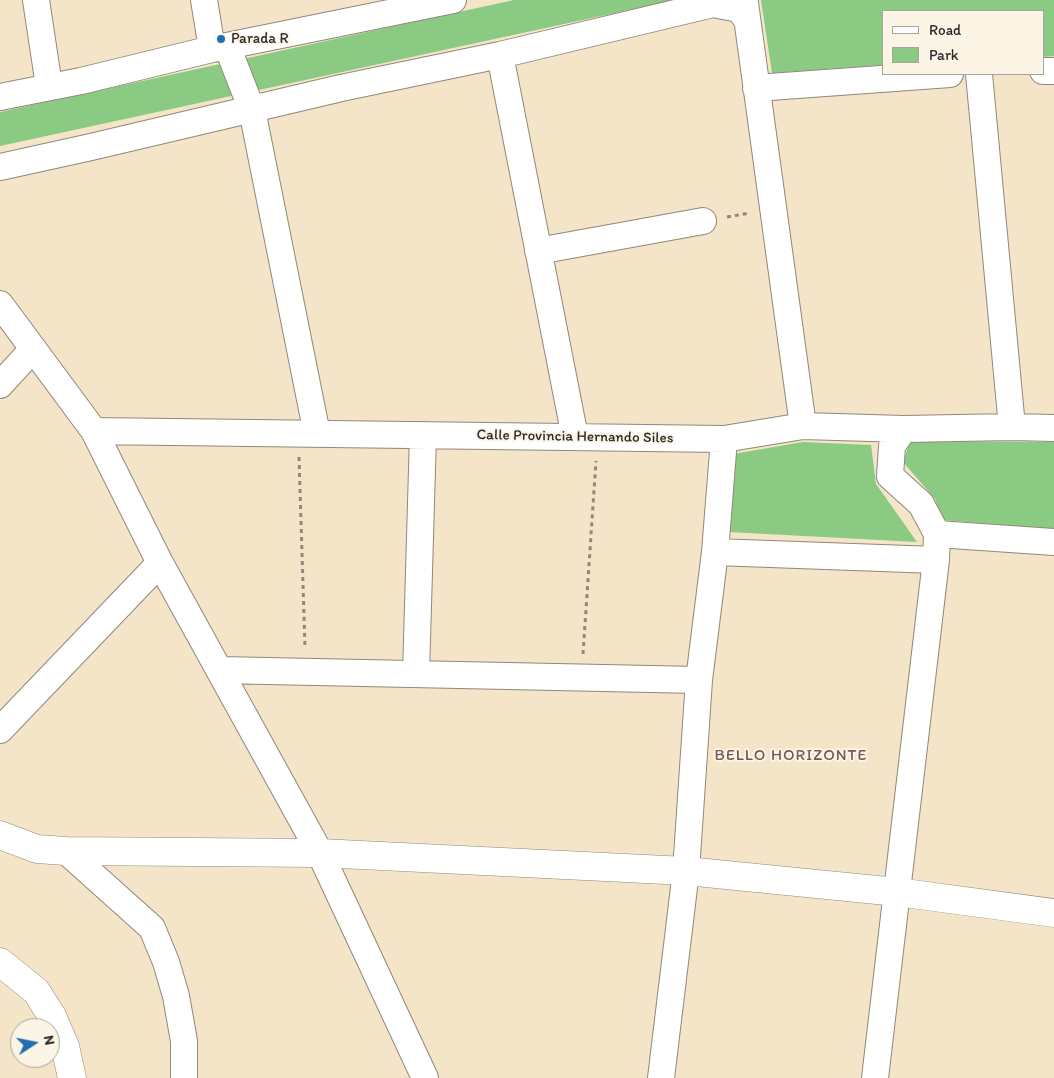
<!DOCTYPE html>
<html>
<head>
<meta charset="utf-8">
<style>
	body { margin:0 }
	#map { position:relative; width:1054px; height:1078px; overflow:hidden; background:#f4e4c8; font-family:Itim,sans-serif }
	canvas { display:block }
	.legend { position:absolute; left:882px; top:10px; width:162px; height:65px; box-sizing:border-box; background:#fcf5e5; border:1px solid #a8a49b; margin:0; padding:6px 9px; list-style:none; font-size:15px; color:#2b2b2b }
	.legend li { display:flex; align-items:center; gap:10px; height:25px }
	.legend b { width:25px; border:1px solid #a8a49b }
	.north { position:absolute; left:10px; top:1018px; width:50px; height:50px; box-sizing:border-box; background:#fcf5e5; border:1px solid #a8a49b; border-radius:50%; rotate:79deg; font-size:14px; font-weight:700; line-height:20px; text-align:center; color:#2b2b2b }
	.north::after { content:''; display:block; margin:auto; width:18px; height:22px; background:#1f6fb2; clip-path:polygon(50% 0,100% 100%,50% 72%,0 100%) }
</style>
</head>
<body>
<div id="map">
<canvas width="1054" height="1078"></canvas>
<ul class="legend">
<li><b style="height:6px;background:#fff"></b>Road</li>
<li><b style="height:14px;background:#8aca82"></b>Park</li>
</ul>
<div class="north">N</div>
</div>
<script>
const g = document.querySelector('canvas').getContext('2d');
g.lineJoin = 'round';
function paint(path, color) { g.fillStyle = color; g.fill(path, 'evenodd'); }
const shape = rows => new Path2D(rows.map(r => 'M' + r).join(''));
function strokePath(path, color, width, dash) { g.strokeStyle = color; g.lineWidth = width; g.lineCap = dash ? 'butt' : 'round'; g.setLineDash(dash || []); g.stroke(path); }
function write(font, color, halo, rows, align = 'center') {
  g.font = font + ' Itim,sans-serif'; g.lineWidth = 4; g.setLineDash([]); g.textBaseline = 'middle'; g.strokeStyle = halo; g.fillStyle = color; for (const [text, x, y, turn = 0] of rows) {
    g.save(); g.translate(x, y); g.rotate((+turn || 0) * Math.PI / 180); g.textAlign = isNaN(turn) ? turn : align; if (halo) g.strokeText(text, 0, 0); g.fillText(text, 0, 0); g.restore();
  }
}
const green = shape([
	[514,0,675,0,0,146,0,112],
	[761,0,1054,0,1054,56,1043,57,1043,11,883,11,883,65,772,73],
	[910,441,1054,442,1054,529,942,520,935,499,903,462],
	[803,442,871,445,876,484,917,542,729,532,733,454]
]);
const path = shape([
	[727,217,750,213],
	[299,457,305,648],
	[583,654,596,461]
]);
const minor = shape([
	[36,0,49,86],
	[204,0,212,49],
	[745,3,803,426],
	[227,46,252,110,317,434],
	[500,55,575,437],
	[1043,71,1054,71],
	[979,74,1012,427],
	[756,88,950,74],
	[0,97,81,81,212,49,453,0],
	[0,167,91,147,341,88,500,55,713,4,739,9,747,20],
	[538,251,703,221],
	[0,304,94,431,160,563,320,853,425,1078],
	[0,385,33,349],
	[94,431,724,439,803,426,904,429,1012,427,1054,428],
	[937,534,1054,542],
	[715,552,936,560],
	[219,670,699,680],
	[416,674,423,435],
	[0,730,160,563],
	[66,851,152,928,166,962,176,996,184,1041,184,1078],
	[661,1078,686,871,699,680,715,552,724,439],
	[875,1078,936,560,937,534,921,504,890,476,892,446,904,429]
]);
const tertiary = shape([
	[0,835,37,849,66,851,320,853,686,871,897,892,1054,913],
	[0,962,36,991,52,1016,65,1046,72,1078]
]);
const markers = [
	[221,39,5,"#1f6fb2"]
];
const poiNames = [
	["Parada R",231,39]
];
const streetNames = [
	["Calle Provincia Hernando Siles",575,437,1]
];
const neighbourhoodNames = [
	["BELLO HORIZONTE",791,756]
];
paint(green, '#8aca82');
strokePath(minor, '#90887a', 28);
strokePath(tertiary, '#90887a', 29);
strokePath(path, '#90887a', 3, [4, 4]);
strokePath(minor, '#fff', 26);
strokePath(tertiary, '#fff', 28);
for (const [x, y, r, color] of markers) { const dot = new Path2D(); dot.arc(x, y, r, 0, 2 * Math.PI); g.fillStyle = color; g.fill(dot); strokePath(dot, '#fcf5e5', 2); }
write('15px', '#2b2b2b', '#fcf5e5', poiNames, 'left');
write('15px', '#2b2b2b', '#fcf5e5', streetNames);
g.letterSpacing = '1px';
write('16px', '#725955', '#fcf5e5', neighbourhoodNames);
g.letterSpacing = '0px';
</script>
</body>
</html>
